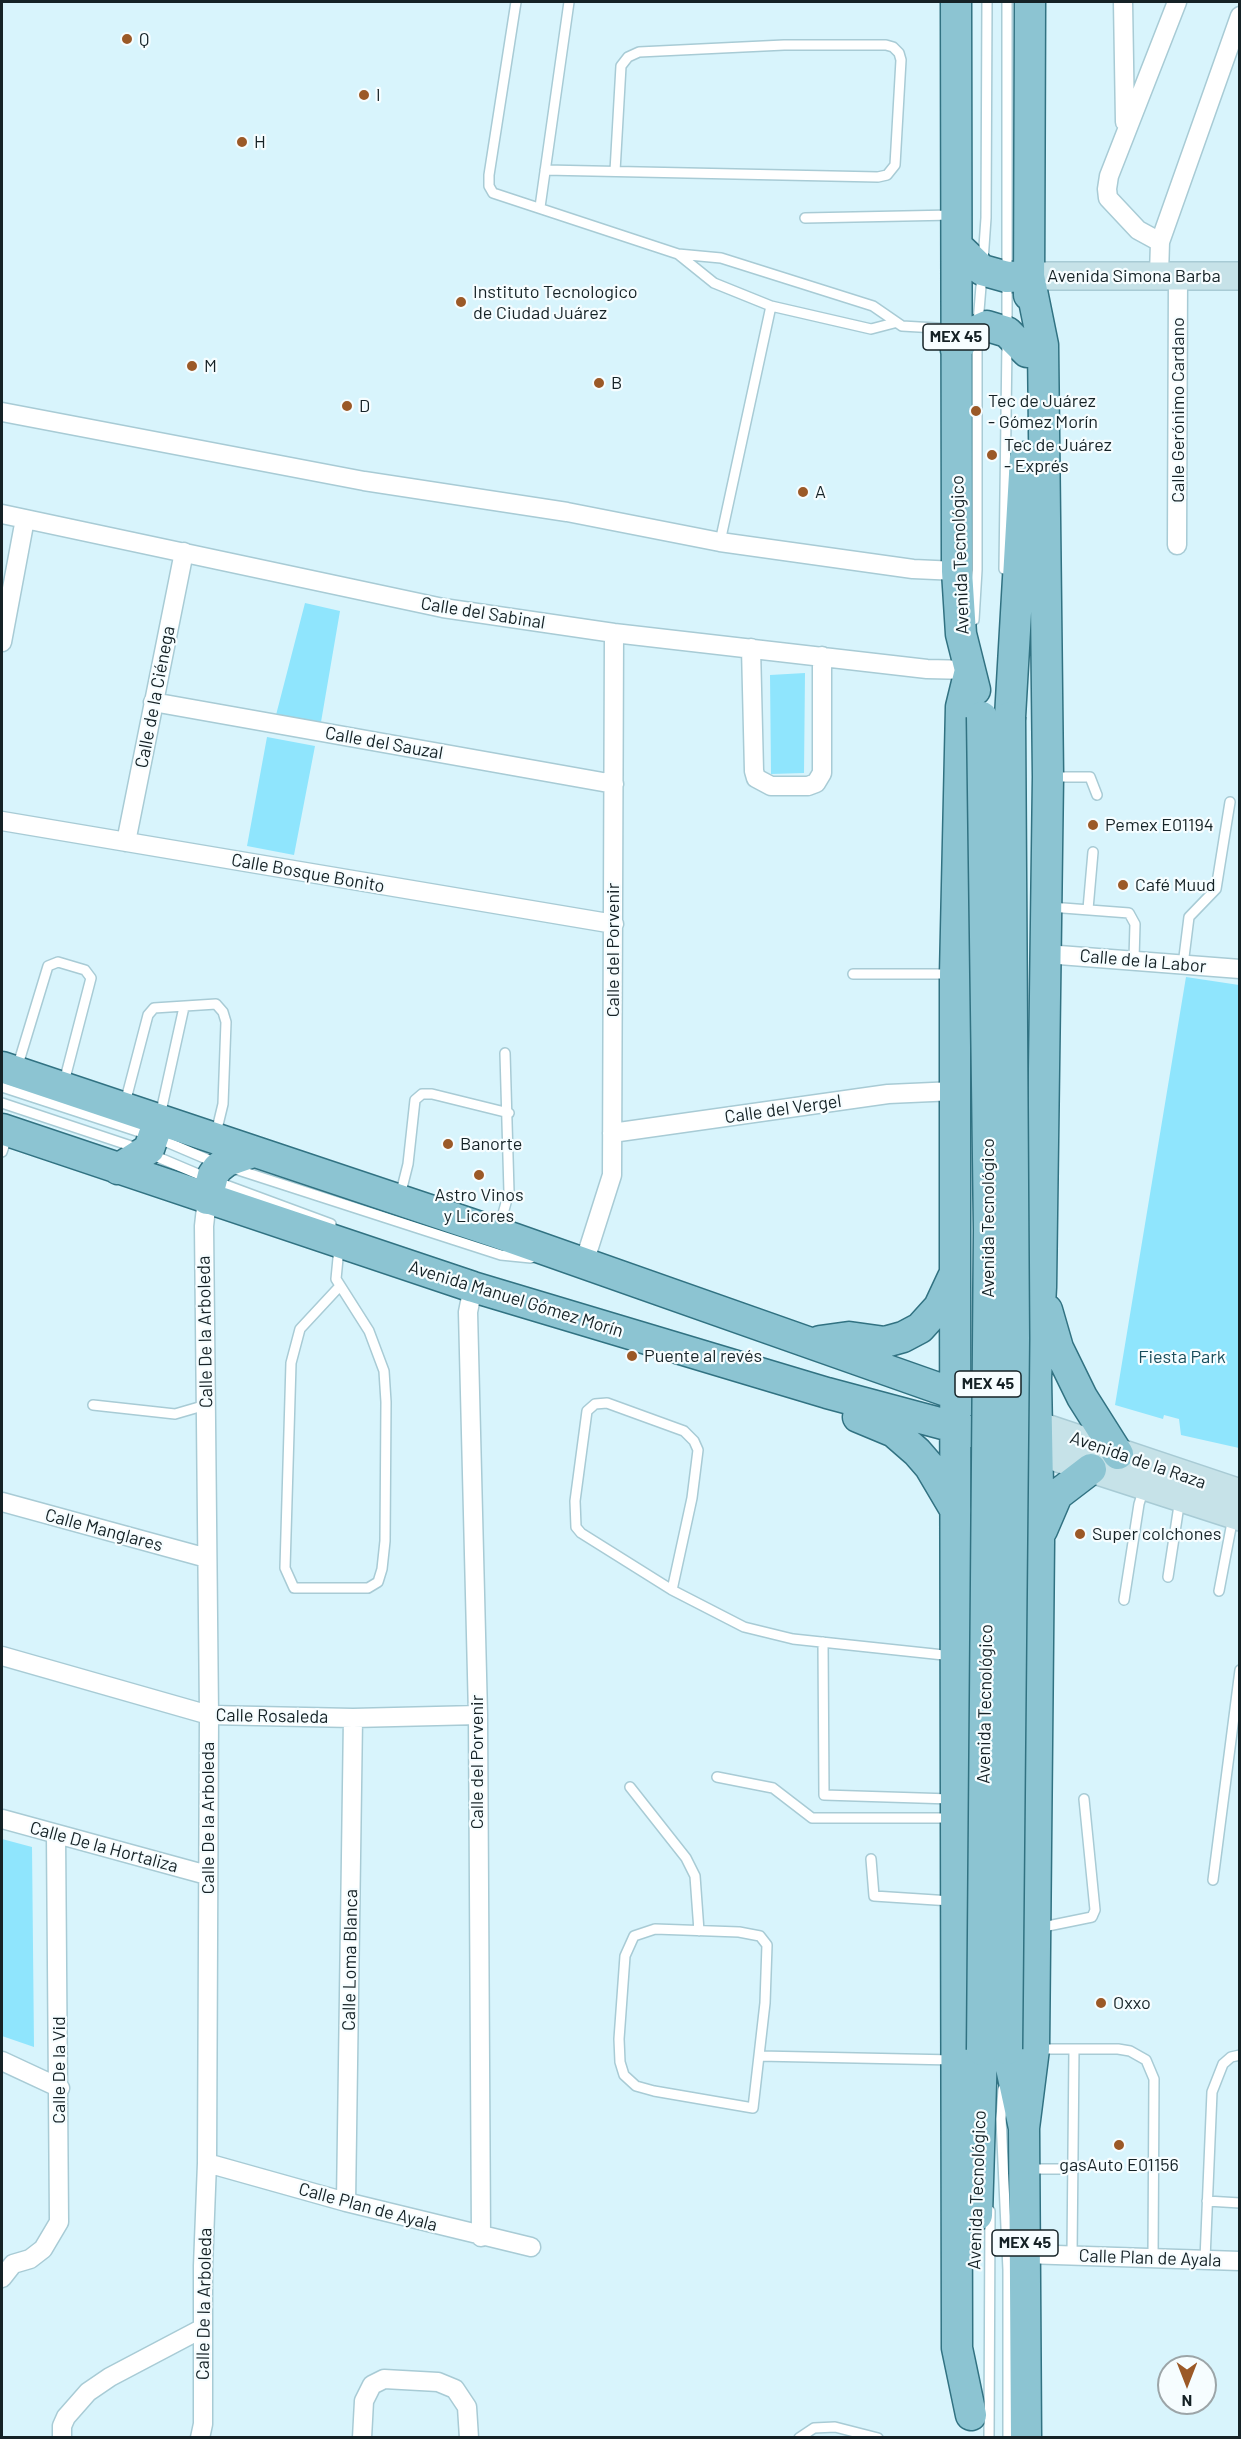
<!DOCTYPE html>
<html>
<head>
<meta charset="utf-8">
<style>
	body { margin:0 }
	#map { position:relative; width:1241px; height:2439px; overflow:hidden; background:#d8f4fc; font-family:Barlow,sans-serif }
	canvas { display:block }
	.frame { position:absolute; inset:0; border:3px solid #152226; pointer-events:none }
	.north { position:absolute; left:1157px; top:2355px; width:60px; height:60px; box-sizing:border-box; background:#f6fdff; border:2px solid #9ca5a8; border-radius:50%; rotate:180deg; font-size:16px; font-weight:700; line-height:24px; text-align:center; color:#152226 }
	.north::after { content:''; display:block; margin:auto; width:21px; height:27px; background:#9b5927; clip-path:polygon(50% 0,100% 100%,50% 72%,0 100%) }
</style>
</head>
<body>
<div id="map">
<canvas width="1241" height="2439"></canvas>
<div class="frame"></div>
<div class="north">N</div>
</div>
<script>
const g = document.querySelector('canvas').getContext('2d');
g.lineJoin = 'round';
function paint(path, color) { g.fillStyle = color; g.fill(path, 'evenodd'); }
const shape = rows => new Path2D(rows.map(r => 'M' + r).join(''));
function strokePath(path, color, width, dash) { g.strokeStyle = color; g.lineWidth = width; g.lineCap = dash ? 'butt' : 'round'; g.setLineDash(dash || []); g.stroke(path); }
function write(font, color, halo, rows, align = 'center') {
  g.font = font + ' Barlow,sans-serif'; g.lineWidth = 4.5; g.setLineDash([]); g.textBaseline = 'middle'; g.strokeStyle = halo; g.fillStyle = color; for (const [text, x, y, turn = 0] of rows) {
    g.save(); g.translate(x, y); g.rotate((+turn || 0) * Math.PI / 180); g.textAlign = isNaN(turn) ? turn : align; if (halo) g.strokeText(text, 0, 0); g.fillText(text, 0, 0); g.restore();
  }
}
const green = shape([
	[305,603,340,611,321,722,276,715],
	[805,673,804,773,771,774,770,675],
	[267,737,315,746,294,855,247,846],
	[1186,977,1239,985,1239,1448,1181,1435,1179,1419,1164,1415,1163,1419,1115,1405],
	[2,1839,32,1847,34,2047,2,2036]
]);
const service = shape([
	[516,2,489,175,489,186,493,193,678,254,721,258,873,306,902,326,953,329],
	[545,170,878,177,887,175,895,165,901,60,899,53,893,47,886,45,784,45,639,52,628,57,621,66,615,171],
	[540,207,569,2],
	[805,218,953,215],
	[678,254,714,283,771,306,871,329,894,323],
	[983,261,986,218,987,2],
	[978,323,982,274],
	[1007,326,1007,2],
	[720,542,771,306],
	[1004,569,1007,343],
	[974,620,977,570,977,337],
	[1051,777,1090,777,1097,795],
	[1050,907,1129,913,1135,924,1134,959],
	[1088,909,1093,852],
	[1183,965,1189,917,1216,889,1230,802],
	[853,974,952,974],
	[17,1068,48,966,58,962,85,970,91,978,64,1082],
	[2,1087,155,1137,216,1163],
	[2,1103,134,1147,212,1180,331,1224],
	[125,1103,148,1015,154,1008,216,1004,223,1012,226,1022,223,1104,216,1133],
	[160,1116,184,1007],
	[2,1152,8,1134],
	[232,1168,501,1255,531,1258],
	[400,1196,408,1164,415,1100,422,1094,432,1094,509,1113],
	[499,1228,509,1192,505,1053],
	[339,1248,336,1279,369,1331,384,1371,386,1402,385,1541,382,1569,378,1582,368,1588,294,1588,285,1568,291,1363,300,1329,339,1287],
	[93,1405,175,1414,206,1405],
	[1168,1577,1180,1499],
	[672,1590,692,1498,698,1450,694,1441,684,1431,607,1403,595,1404,587,1411,575,1501,576,1527,581,1533,672,1590,744,1627,793,1639,953,1656],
	[1219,1591,1233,1517],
	[1124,1600,1139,1504,1144,1488],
	[823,1642,824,1795,951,1799],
	[717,1777,773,1788,812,1818,951,1818],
	[630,1787,686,1858,695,1876,699,1931],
	[871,1859,874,1896,951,1901],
	[1213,1880,1240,1670],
	[1038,1928,1092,1917,1095,1910,1084,1799],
	[655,1929,739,1932,760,1936,767,1945,765,2003,753,2108,654,2091,636,2086,624,2075,620,2062,619,2039,625,1956,634,1936,655,1929],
	[1037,2049,1074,2049],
	[759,2056,954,2060],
	[1003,2089,1001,2119,1008,2270,1008,2438],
	[1027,2169,1073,2169],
	[1207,2201,1240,2203],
	[1072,2254,1074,2049,1118,2049,1130,2051,1146,2060,1154,2079,1153,2258],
	[1205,2259,1212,2092,1223,2064,1231,2057,1240,2055],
	[799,2438,814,2428,835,2427,878,2438],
	[989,2438,990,2211]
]);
const minor = shape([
	[1123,2,1125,122],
	[1160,242,1138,230,1108,198,1107,189,1109,176,1177,2],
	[1159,275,1160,242,1240,16],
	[2,412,364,481,567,512,720,542,913,569,957,571],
	[2,514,443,608,614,633,927,669,970,670],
	[1177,545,1178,275],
	[2,642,25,519],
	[751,648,754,771,756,778,771,786,808,786,816,783,822,773,822,656],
	[153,702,614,784],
	[2,821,614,924],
	[126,842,184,552],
	[1046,954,1240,969],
	[612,1133,888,1094,955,1091],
	[584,1263,612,1175,614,633],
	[473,1287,468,1312,478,1715,481,2237],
	[2,1502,207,1558],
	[2,1656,209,1715,353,1718,478,1715],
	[2,1819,207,1875],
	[2,2061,60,2088],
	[207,2163,346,2202,531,2247],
	[346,2202,353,1718],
	[1025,2254,1240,2261],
	[2,2278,13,2264,30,2259,43,2249,59,2222,56,1835],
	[62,2438,62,2426,66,2417,88,2392,110,2377,203,2328],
	[200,2438,203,2424,203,2266,207,2163,209,1715,204,1226,207,1199],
	[362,2438,364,2401,372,2385,384,2379,438,2382,455,2389,467,2407,469,2438]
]);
const secondary = shape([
	[1029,276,1240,276],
	[1037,1425,1240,1493],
	[1036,1451,1240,1517]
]);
const primary = shape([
	[956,2,957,571,961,634,975,690],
	[957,246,982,270,1007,277,1029,276],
	[1029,295,1030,2],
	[956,350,967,335,987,326,1007,332,1027,352],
	[970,670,961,707,955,974,955,1271,957,2348,971,2415],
	[1010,717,1025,457],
	[2,1067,498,1233,972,1400],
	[2,1129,473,1287,827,1393,973,1432],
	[118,1169,149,1149,159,1120],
	[207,1199,213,1175,218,1168,227,1161,253,1152],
	[1047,1310,1058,1348,1082,1397,1118,1454],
	[820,1341,849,1337,885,1342,903,1337,920,1328,939,1307,953,1277],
	[858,1417,894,1432,917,1452,930,1467,956,1511],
	[1042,1530,1057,1495,1091,1469],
	[1007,2049,1024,2128,1026,2438],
	[1024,2128,1034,2049,1039,1541,1036,1378,1041,1287,1048,777,1043,345,1029,276],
	[977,2215,982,2050]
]);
const primaryBridge = shape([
	[982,717,989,1230,982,2050],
	[1007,2049,1014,1338,1010,717]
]);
const markers = [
	[127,39,6,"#9b5927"],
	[364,95,6,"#9b5927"],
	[242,142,6,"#9b5927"],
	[461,302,6,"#9b5927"],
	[192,366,6,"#9b5927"],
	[599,383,6,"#9b5927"],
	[347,406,6,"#9b5927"],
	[976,411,6,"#9b5927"],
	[992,455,6,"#9b5927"],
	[803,492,6,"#9b5927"],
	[1093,825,6,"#9b5927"],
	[1123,885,6,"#9b5927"],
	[448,1144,6,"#9b5927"],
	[479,1175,6,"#9b5927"],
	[632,1356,6,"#9b5927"],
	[1080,1534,6,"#9b5927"],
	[1101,2003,6,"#9b5927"],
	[1119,2145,6,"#9b5927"]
];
const shields = [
	[956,337,66],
	[988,1384,66],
	[1025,2243,66]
];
const shieldNames = [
	["MEX 45",956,337],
	["MEX 45",988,1384],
	["MEX 45",1025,2243]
];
const poiNames = [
	["Q",139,39],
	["I",376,95],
	["H",254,142],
	["Instituto Tecnologico",473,292],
	["de Ciudad Juárez",473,313],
	["M",204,366],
	["B",611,383],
	["Tec de Juárez",988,401],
	["- Gómez Morín",988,422],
	["D",359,406],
	["Tec de Juárez",1004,445],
	["- Exprés",1004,466],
	["A",815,492],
	["Pemex E01194",1105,825],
	["Café Muud",1135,885],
	["Banorte",460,1144],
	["Astro Vinos",479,1195,"center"],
	["y Licores",479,1216,"center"],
	["Puente al revés",644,1356],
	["Super colchones",1092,1534],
	["Oxxo",1113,2003],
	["gasAuto E01156",1119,2165,"center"]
];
const streetNames = [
	["Avenida Simona Barba",1134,276],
	["Calle Gerónimo Cardano",1178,410,-90],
	["Avenida Tecnológico",960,555,-92],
	["Calle del Sabinal",483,613,9],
	["Calle de la Ciénega",155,697,-79],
	["Calle del Sauzal",384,743,10],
	["Calle Bosque Bonito",308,873,10],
	["Calle del Porvenir",613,950,-90],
	["Calle de la Labor",1143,961,5],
	["Calle del Vergel",783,1109,-8],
	["Avenida Tecnológico",988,1218,-90],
	["Avenida Manuel Gómez Morín",516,1299,17],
	["Calle De la Arboleda",205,1332,-91],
	["Avenida de la Raza",1138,1460,19],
	["Calle Manglares",104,1530,15],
	["Avenida Tecnológico",985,1704,-89],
	["Calle Rosaleda",272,1716,1],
	["Calle del Porvenir",477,1762,-90],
	["Calle De la Arboleda",208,1818,-90],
	["Calle De la Hortaliza",104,1847,15],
	["Calle Loma Blanca",350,1960,-89],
	["Calle De la Vid",59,2070,-90],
	["Avenida Tecnológico",977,2190,-88],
	["Calle Plan de Ayala",368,2207,15],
	["Calle Plan de Ayala",1150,2258,2],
	["Calle De la Arboleda",204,2304,-89]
];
const parkNames = [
	["Fiesta Park",1182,1357]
];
paint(green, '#8fe5fd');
strokePath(service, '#a8cbd5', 12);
strokePath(minor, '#a8cbd5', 21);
strokePath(secondary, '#a8cbd5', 30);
strokePath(primary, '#317282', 33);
strokePath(service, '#fff', 9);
strokePath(minor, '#fff', 18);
strokePath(secondary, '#c6e2e8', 27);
strokePath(primary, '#8cc4d2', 30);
strokePath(primaryBridge, '#317282', 33, []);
strokePath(primaryBridge, '#8cc4d2', 30);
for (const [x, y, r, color] of markers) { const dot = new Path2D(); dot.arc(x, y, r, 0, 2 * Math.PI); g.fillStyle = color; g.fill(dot); strokePath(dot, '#f6fdff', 2); }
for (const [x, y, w] of shields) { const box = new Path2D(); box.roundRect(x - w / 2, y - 13, w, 26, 4.5); g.fillStyle = '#f6fdff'; g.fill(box); strokePath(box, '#152226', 1.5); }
write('bold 16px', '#152226', null, shieldNames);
write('18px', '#152226', '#f6fdff', poiNames, 'left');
write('18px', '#152226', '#f6fdff', streetNames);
write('18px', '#194e5c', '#f6fdff', parkNames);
</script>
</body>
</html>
